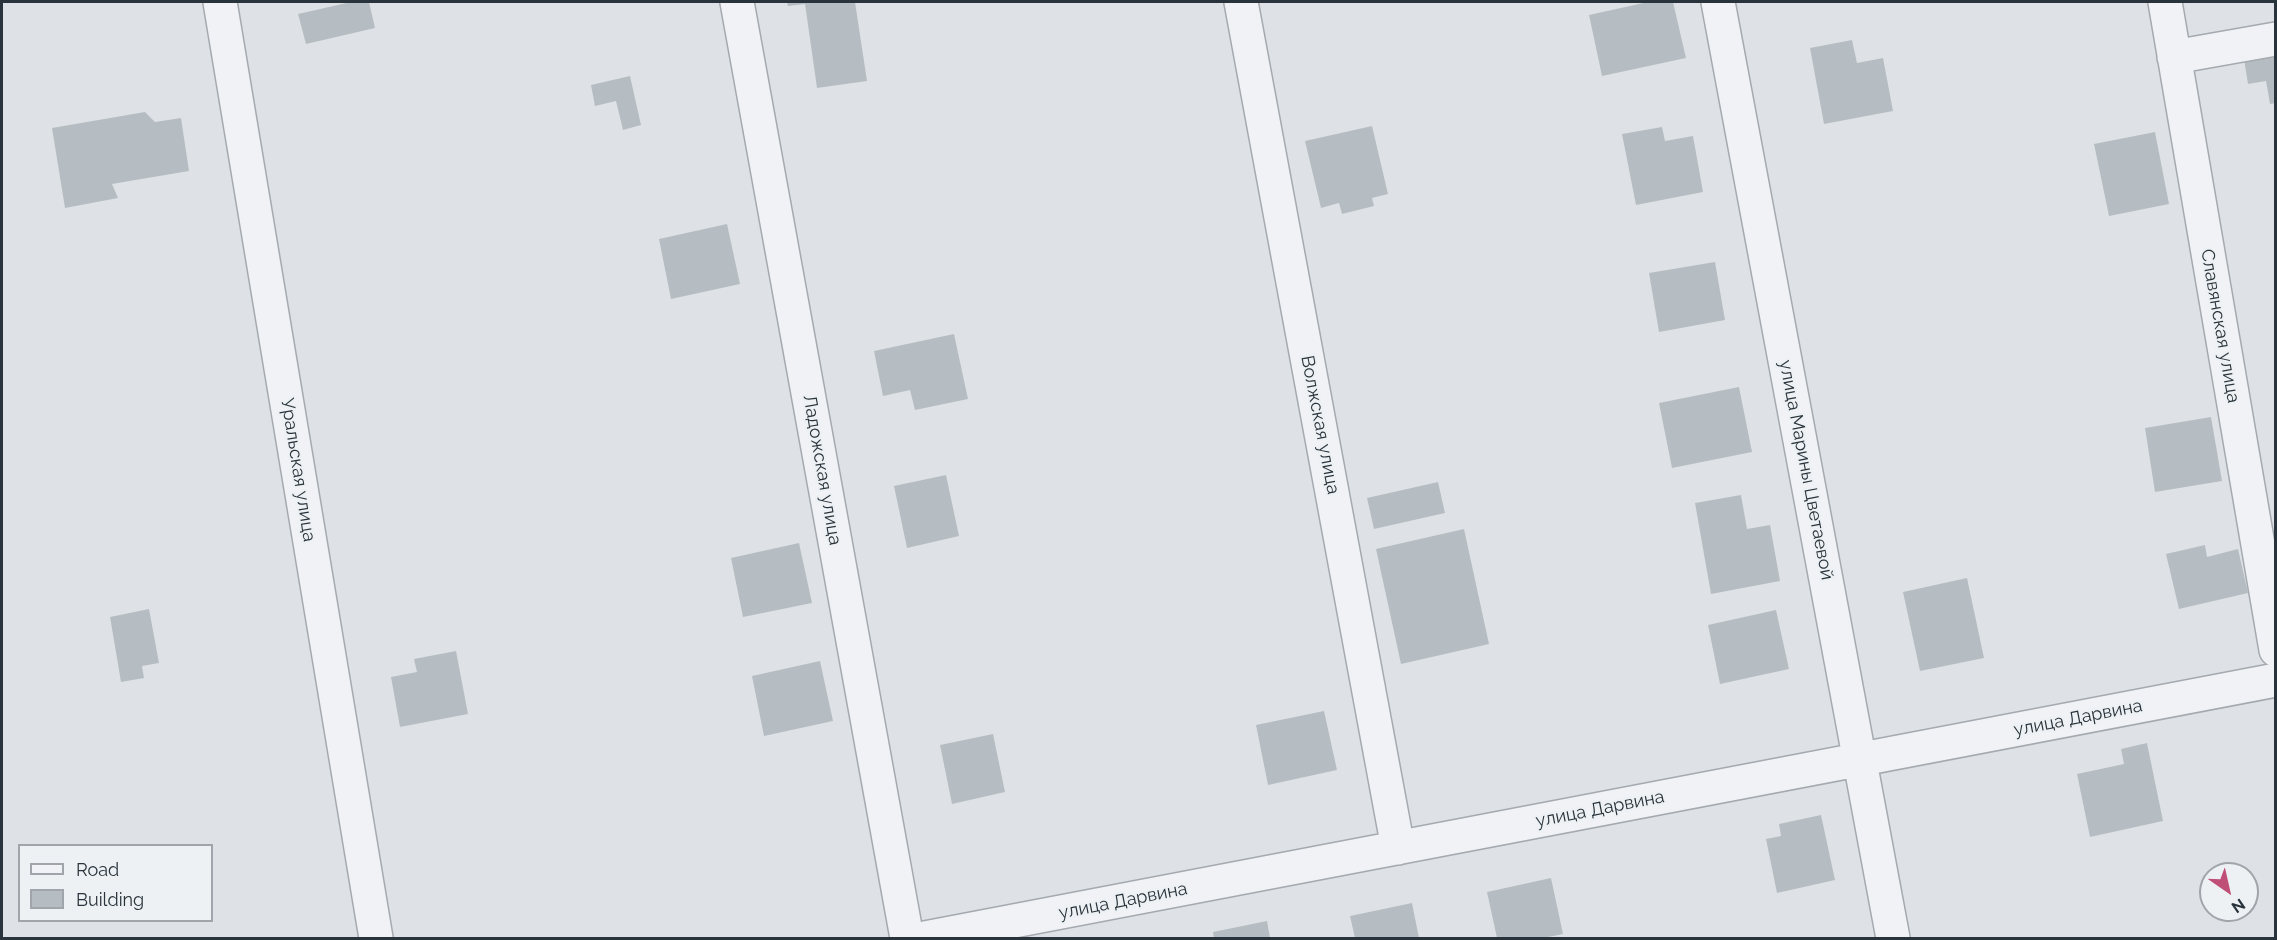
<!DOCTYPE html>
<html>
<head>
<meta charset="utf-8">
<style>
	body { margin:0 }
	#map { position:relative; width:2277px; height:940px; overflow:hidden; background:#dee2e6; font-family:Raleway,sans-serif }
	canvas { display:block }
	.frame { position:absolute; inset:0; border:3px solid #29333b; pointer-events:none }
	.legend { position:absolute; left:18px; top:844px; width:195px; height:78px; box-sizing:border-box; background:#edf1f4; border:2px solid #9fa5aa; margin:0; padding:8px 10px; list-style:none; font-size:18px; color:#29333b }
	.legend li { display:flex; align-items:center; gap:12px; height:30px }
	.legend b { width:30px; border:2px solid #9fa5aa }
	.north { position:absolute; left:2199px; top:862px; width:60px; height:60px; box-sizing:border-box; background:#edf1f4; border:2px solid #9fa5aa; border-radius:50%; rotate:146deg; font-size:16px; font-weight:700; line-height:24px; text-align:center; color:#29333b }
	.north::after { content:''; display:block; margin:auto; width:21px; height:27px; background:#bf4f76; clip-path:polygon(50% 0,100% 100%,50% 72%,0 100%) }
</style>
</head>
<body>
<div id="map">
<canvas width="2277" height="940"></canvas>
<div class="frame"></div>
<ul class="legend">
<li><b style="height:8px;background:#f0f2f5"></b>Road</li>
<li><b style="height:16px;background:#b6bdc2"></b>Building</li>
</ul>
<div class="north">N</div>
</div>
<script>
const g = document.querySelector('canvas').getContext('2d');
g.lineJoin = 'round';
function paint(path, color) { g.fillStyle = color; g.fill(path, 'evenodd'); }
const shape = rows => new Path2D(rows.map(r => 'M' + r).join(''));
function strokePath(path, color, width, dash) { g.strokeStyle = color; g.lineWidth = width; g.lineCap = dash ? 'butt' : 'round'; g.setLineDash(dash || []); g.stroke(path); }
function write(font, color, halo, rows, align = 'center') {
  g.font = font + ' Raleway,sans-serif'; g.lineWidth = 4.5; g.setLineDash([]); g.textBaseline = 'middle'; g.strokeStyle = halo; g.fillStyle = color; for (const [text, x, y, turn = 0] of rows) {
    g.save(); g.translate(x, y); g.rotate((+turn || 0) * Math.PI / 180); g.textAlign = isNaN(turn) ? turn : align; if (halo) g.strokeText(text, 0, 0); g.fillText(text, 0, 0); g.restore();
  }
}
const building = shape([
	[351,2,369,2,375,28,306,44,298,14],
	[787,2,855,2,867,81,817,88,805,4,788,6],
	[1648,2,1673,2,1686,58,1602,76,1589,15],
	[1852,40,1857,63,1883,58,1893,111,1824,124,1810,48],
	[2276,48,2276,103,2270,104,2266,81,2248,84,2243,53],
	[630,76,641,125,623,130,616,101,595,106,591,85],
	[145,112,155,122,181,118,189,171,112,184,118,198,65,208,52,128],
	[1372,126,1388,194,1372,198,1374,206,1342,214,1339,203,1321,208,1305,141],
	[1662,127,1665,141,1693,136,1703,192,1636,205,1622,134],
	[2155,132,2169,204,2109,216,2094,144],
	[727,224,740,284,671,299,659,239],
	[1715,262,1725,320,1659,332,1649,273],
	[954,334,968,399,915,410,910,390,883,396,874,351],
	[1739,387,1752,452,1672,468,1659,403],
	[2211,417,2222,481,2155,492,2145,428],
	[946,475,959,536,907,548,894,486],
	[1438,482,1445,513,1374,529,1367,498],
	[1741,495,1747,529,1770,525,1780,581,1711,594,1695,503],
	[1464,529,1489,644,1401,664,1376,549],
	[799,543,812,603,743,617,731,558],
	[2205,545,2207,557,2238,549,2248,593,2179,609,2166,554],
	[1967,578,1984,658,1920,671,1903,592],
	[149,609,159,663,142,666,144,678,121,682,110,617],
	[1776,610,1789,669,1720,684,1708,625],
	[456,651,468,714,400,727,391,677,417,672,414,659],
	[820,661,833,721,764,736,752,676],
	[1324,711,1337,770,1268,785,1256,725],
	[993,734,1005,792,952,804,940,745],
	[2147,743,2163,821,2090,837,2077,774,2124,764,2121,749],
	[1821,815,1835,880,1777,893,1766,839,1781,836,1779,824],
	[1551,878,1563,934,1543,938,1497,938,1487,892],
	[1412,903,1419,938,1355,938,1350,916],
	[1267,921,1270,938,1214,938,1213,932]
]);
const minor = shape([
	[220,2,376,938],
	[737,2,907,938],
	[1241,2,1398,848],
	[1718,2,1893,938],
	[2165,2,2276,650],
	[2174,57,2276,39],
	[925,938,2276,680]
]);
const streetNames = [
	["Славянская улица",2220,326,80],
	["Волжская улица",1320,425,79],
	["Уральская улица",298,470,81],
	["Ладожская улица",822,470,80],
	["улица Марины Цветаевой",1806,470,79],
	["улица Дарвина",2078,718,-11],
	["улица Дарвина",1600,809,-11],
	["улица Дарвина",1123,901,-11]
];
paint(building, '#b6bdc2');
strokePath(minor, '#a4aaaf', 36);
strokePath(minor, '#f0f2f5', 33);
write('18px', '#29333b', '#edf1f4', streetNames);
</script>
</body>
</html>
